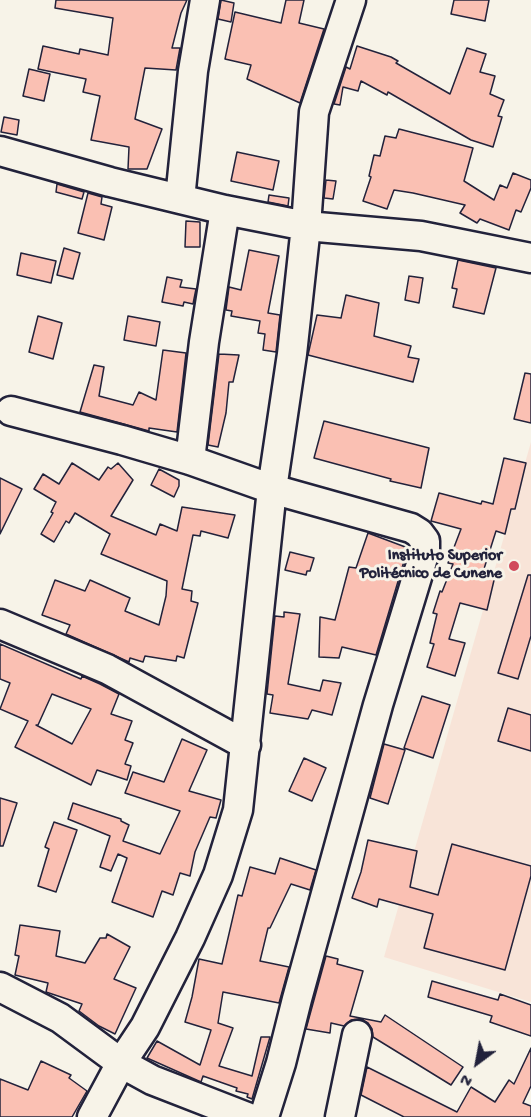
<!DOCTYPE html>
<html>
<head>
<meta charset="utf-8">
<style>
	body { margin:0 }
	#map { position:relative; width:531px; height:1117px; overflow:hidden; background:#f7f3e8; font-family:"Gochi Hand",sans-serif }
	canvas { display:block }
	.north { position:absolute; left:447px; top:1033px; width:60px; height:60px; -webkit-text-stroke:4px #f7f3e8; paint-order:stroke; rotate:212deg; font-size:16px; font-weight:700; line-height:24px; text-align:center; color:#22223b }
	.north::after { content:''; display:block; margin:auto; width:21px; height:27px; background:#22223b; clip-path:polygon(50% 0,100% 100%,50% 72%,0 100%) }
</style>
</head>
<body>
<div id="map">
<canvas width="531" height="1117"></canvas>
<div class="north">N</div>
</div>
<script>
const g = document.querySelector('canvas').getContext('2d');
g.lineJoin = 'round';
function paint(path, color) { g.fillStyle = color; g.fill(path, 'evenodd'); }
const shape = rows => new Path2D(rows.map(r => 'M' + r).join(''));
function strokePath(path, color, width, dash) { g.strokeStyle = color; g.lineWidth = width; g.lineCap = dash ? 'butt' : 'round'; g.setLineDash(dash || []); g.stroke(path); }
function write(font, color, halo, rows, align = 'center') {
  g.font = font + ' "Gochi Hand",sans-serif'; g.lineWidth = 6; g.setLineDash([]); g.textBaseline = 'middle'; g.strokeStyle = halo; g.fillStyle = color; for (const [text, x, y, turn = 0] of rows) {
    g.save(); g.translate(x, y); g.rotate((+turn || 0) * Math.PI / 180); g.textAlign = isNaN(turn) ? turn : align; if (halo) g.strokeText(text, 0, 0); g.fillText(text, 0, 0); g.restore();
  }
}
const built = shape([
	[531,442,531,1002,384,957]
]);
const building = shape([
	[56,0,187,0,181,13,172,48,180,48,176,70,145,68,135,119,162,129,147,169,128,169,129,147,91,140,100,96,83,92,86,79,38,69,43,46,79,54,80,49,108,55,113,18,55,8,56,0],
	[221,0,234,3,231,22,218,19,221,0],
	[286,0,304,0,299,23,324,29,300,103,247,79,251,65,225,59,235,12,281,23,286,0],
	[454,0,489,0,485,21,451,14,454,0],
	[357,46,391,57,398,61,396,63,450,94,467,48,486,54,480,72,495,76,490,94,504,100,498,116,502,117,493,147,471,140,388,92,387,95,361,81,358,91,343,87,340,105,334,104,346,67,350,69,357,46],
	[29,69,50,74,44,101,23,96,29,69],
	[4,117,19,120,17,135,1,132,4,117],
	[399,129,473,148,464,181,494,200,500,185,507,188,513,173,531,180,531,188,521,212,516,210,509,230,480,219,477,223,460,213,465,205,413,193,394,190,387,209,363,201,371,177,369,176,374,155,380,156,385,136,396,138,399,129],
	[237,152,279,161,273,190,231,181,237,152],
	[326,180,336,181,333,199,324,198,326,180],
	[57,184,84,192,82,199,56,192,57,184],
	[88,193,102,197,101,204,112,207,104,240,78,233,88,193],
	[269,195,289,198,288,206,268,202,269,195],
	[186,221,200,222,200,247,185,247,186,221],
	[64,248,80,253,73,279,57,275,64,248],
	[249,250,279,256,268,313,280,315,276,352,263,350,265,334,258,333,260,321,231,316,232,311,226,310,229,287,241,290,249,250],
	[21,253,56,261,51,283,17,275,21,253],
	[458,260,496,268,484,314,453,307,457,289,452,288,458,260],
	[409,276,423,278,419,303,405,300,409,276],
	[167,277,182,280,180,287,196,289,193,304,184,302,183,306,162,302,167,277],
	[346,295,379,303,374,336,411,346,408,357,419,359,413,382,308,355,317,315,341,318,346,295],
	[38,316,62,323,53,359,29,352,38,316],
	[128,316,160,322,156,346,124,340,128,316],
	[163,350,186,353,177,432,149,428,149,431,80,412,94,365,104,367,99,396,133,405,139,392,156,400,163,350],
	[219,354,239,355,233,382,229,382,226,413,218,447,208,445,219,354],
	[525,373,531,374,531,423,514,419,525,373],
	[324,421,429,448,421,488,390,481,391,479,314,458,324,421],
	[504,458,526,463,515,509,511,509,505,534,496,531,483,572,495,576,487,610,460,603,449,639,465,643,455,676,427,667,434,644,430,643,437,614,433,613,440,591,442,592,453,564,448,563,461,529,431,521,439,493,481,504,482,501,493,504,504,458],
	[72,463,99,480,108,467,111,469,118,463,133,480,111,516,156,535,160,524,177,531,182,507,235,515,228,538,201,531,200,536,193,535,182,589,192,591,191,601,198,603,184,658,177,656,176,661,145,656,143,662,130,658,129,662,66,634,70,625,42,615,55,580,85,591,90,580,130,598,125,611,159,625,166,596,167,581,101,554,110,534,75,513,69,523,66,521,54,542,41,534,53,513,51,512,56,502,34,489,43,474,59,484,72,463],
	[159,469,179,480,179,486,174,497,151,485,159,469],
	[0,478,22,489,0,534,0,478],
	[368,533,408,548,376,655,342,647,339,658,319,657,320,617,335,620,349,567,356,568,368,533],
	[290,552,314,558,310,571,307,571,306,575,285,570,290,552],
	[528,575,531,575,531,636,518,679,498,673,528,575],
	[284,612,300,614,288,684,320,691,323,680,341,683,332,715,312,710,308,719,270,713,273,695,267,694,275,616,284,617,284,612],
	[0,644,81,679,82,676,100,684,119,694,111,714,132,721,125,740,133,743,125,764,131,766,127,780,97,770,91,785,15,747,28,721,0,709,10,683,0,679,0,644],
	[52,694,91,709,72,744,36,725,38,725,52,694],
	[422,696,450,705,433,758,404,748,422,696],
	[508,708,531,715,531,751,498,741,508,708],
	[182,739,207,750,189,791,221,800,216,818,210,817,195,852,190,876,180,873,173,895,162,891,153,917,112,902,127,858,118,854,111,871,100,867,110,836,68,819,73,803,121,819,121,821,129,825,123,841,160,854,180,811,125,793,133,772,164,782,182,739],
	[384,744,405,750,388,804,370,798,384,744],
	[304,758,326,768,312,801,289,791,304,758],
	[0,798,17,803,3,846,0,846,0,798],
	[54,822,77,830,56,892,38,886,49,849,45,847,54,822],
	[368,840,417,851,410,887,438,895,452,844,531,866,531,876,505,970,424,948,433,914,379,899,377,907,352,898,361,872,368,840],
	[280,858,316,870,310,890,291,884,270,928,268,928,260,961,289,967,279,1003,223,992,218,1023,233,1028,219,1066,252,1076,261,1037,270,1037,252,1099,247,1097,248,1094,236,1091,237,1088,203,1076,201,1082,147,1058,157,1041,200,1065,211,1030,185,1022,192,997,199,959,222,964,238,895,242,896,250,867,275,874,280,858],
	[20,925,60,931,56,956,85,963,100,938,106,938,107,934,130,947,114,979,136,988,115,1034,99,1026,79,1011,82,1004,46,992,48,983,15,975,19,956,15,955,20,925],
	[326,956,338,959,337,964,363,971,350,1016,381,1022,385,1015,463,1067,451,1085,373,1037,372,1029,368,1023,361,1019,351,1020,344,1026,331,1023,330,1033,306,1029,326,956],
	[432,981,498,1000,500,994,531,1005,531,1036,490,1022,492,1016,428,997,432,981],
	[531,1048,531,1086,523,1103,531,1106,531,1117,404,1117,361,1095,367,1067,457,1112,471,1087,495,1102,509,1080,514,1084,531,1048],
	[41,1061,71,1075,69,1078,87,1091,72,1117,0,1117,0,1079,28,1090,41,1061]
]);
const minor = shape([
	[0,151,110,182,225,210,306,226,421,236,531,258],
	[180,199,193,71,205,0],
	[11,411,122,440,190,460,272,489,411,528,419,533,425,541,425,551,378,705,297,999,281,1063,264,1117],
	[190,460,204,342,225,210],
	[0,624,107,669,246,745],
	[0,987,60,1018,121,1063,152,1080,247,1117],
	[92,1117,121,1063,145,1027,190,938,218,875,238,810,272,489,292,354,306,226,314,112,351,0],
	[340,1117,357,1035]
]);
const markers = [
	[514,566,6,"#d1495b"]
];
const poiNames = [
	["Instituto Superior",502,557],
	["Politécnico de Cunene",502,575]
];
paint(built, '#f8e4d8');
paint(building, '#fac0b3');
strokePath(building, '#22223b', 1.5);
strokePath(minor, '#22223b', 33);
strokePath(minor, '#f7f3e8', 28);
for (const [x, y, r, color] of markers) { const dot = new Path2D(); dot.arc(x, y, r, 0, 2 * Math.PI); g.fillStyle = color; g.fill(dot); strokePath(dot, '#f7f3e8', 2); }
write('bold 16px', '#22223b', '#f7f3e8', poiNames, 'right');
</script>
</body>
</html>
